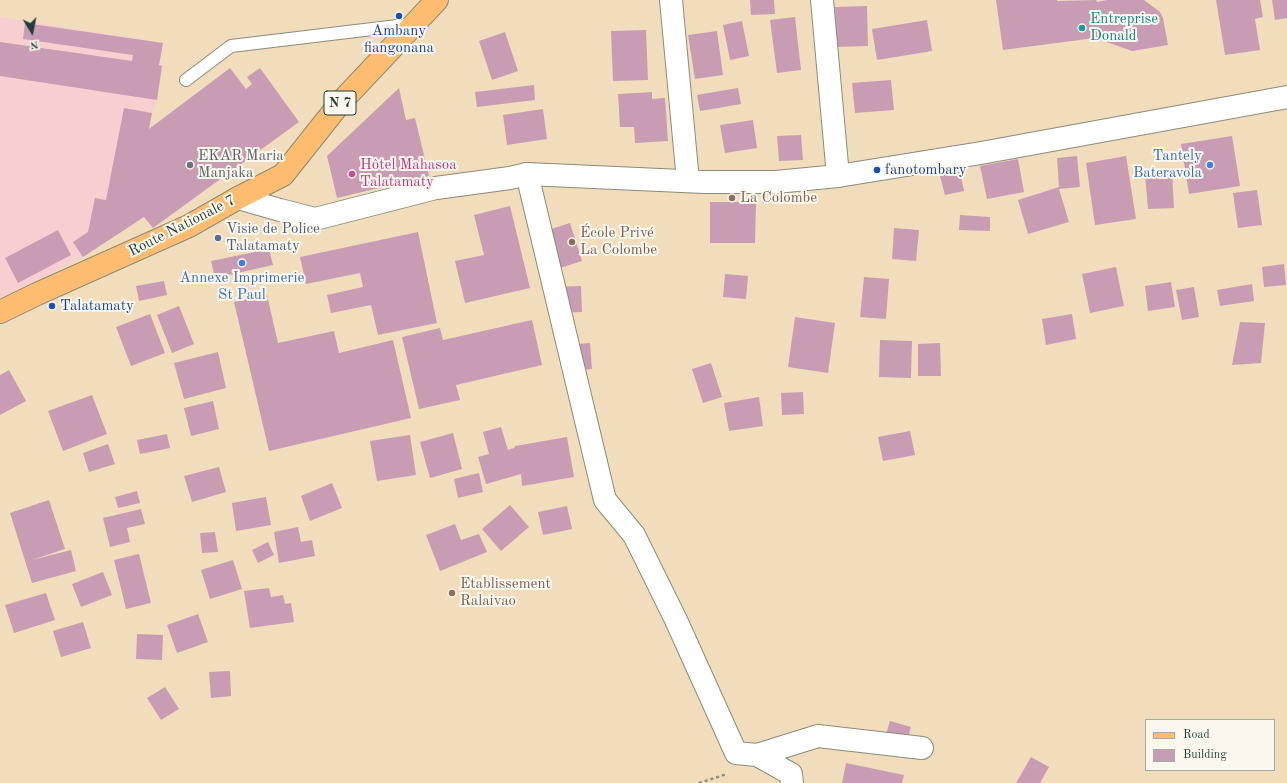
<!DOCTYPE html>
<html>
<head>
<meta charset="utf-8">
<style>
	body { margin:0 }
	#map { position:relative; width:1287px; height:783px; overflow:hidden; background:#f1ddbc; font-family:"Old Standard TT",serif }
	canvas { display:block }
	.legend { position:absolute; left:1145px; top:719px; width:130px; height:52px; box-sizing:border-box; background:#fbf7ec; border:1px solid #a3ada2; margin:0; padding:5px 7px; list-style:none; font-size:12px; color:#1f3d34 }
	.legend li { display:flex; align-items:center; gap:8px; height:20px }
	.legend b { width:20px; border:1px solid #a3ada2 }
	.north { position:absolute; left:12px; top:12px; width:40px; height:40px; -webkit-text-stroke:3px #fbf7ec; paint-order:stroke; rotate:170deg; font-size:11px; font-weight:700; line-height:16px; text-align:center; color:#1f3d34 }
	.north::after { content:''; display:block; margin:auto; width:14px; height:18px; background:#1f3d34; clip-path:polygon(50% 0,100% 100%,50% 72%,0 100%) }
</style>
</head>
<body>
<div id="map">
<canvas width="1287" height="783"></canvas>
<ul class="legend">
<li><b style="height:5px;background:#fdbc70"></b>Road</li>
<li><b style="height:11px;background:#c89db4"></b>Building</li>
</ul>
<div class="north">N</div>
</div>
<script>
const g = document.querySelector('canvas').getContext('2d');
g.lineJoin = 'round';
function paint(path, color) { g.fillStyle = color; g.fill(path, 'evenodd'); }
const shape = rows => new Path2D(rows.map(r => 'M' + r).join(''));
function strokePath(path, color, width, dash) { g.strokeStyle = color; g.lineWidth = width; g.lineCap = dash ? 'butt' : 'round'; g.setLineDash(dash || []); g.stroke(path); }
function write(font, color, halo, rows, align = 'center') {
  g.font = font + ' "Old Standard TT",serif'; g.lineWidth = 4; g.setLineDash([]); g.textBaseline = 'middle'; g.strokeStyle = halo; g.fillStyle = color; for (const [text, x, y, turn = 0] of rows) {
    g.save(); g.translate(x, y); g.rotate((+turn || 0) * Math.PI / 180); g.textAlign = isNaN(turn) ? turn : align; if (halo) g.strokeText(text, 0, 0); g.fillText(text, 0, 0); g.restore();
  }
}
const built = shape([
	[0,17,163,43,159,65,162,66,157,100,152,113,134,202,144,217,83,257,0,301]
]);
const building = shape([
	[750,0,774,0,775,14,751,15],
	[996,0,1057,0,1057,1,1096,0,1097,2,1107,0,1144,0,1160,12,1163,18,1168,45,1132,51,1095,38,1003,50],
	[1216,0,1260,0,1263,17,1255,19,1260,50,1225,55],
	[1272,0,1287,0,1287,18,1275,20],
	[867,6,868,46,836,47,835,7],
	[795,17,801,70,777,73,770,20],
	[927,20,932,51,877,60,872,29],
	[742,21,749,56,730,60,723,25],
	[25,23,163,43,159,65,162,66,157,100,0,76,0,42,132,61,133,55,23,39],
	[646,30,648,80,613,81,611,31],
	[717,31,723,75,695,79,688,35],
	[505,32,518,71,492,80,479,41],
	[230,68,246,89,252,84,247,77,260,68,299,122,153,228,144,217,83,257,73,242,88,232,95,198,106,200,124,108,152,113,149,129],
	[891,80,894,110,855,113,852,83],
	[534,85,535,100,477,107,475,92],
	[399,88,406,120,415,118,429,176,337,198,327,156],
	[738,88,741,104,700,111,697,95],
	[652,92,652,99,665,98,668,141,635,143,634,127,620,127,618,94],
	[543,109,547,139,507,145,503,115],
	[753,120,757,148,725,153,720,125],
	[801,135,803,160,779,161,777,136],
	[1232,136,1240,186,1189,194,1181,144],
	[1077,156,1080,187,1059,189,1069,222,1028,234,1018,200,1059,187,1057,158],
	[1126,156,1136,219,1095,225,1086,163],
	[1018,159,1024,192,987,199,980,166],
	[960,172,964,191,945,195,940,176],
	[1172,172,1174,208,1148,209,1145,174],
	[1257,190,1262,225,1238,228,1233,193],
	[710,202,756,202,755,243,710,243],
	[510,206,530,288,465,303,455,261,484,255,474,215],
	[960,215,990,217,990,231,959,230],
	[570,223,582,261,554,270,542,232],
	[894,228,919,230,916,261,892,259],
	[58,230,71,255,18,283,5,258],
	[418,232,437,323,378,335,371,305,331,313,327,295,363,287,360,273,306,284,300,257],
	[269,249,273,265,215,278,211,261],
	[1284,264,1286,285,1264,287,1262,267],
	[1116,267,1124,306,1090,313,1082,274],
	[725,274,748,276,746,299,723,297],
	[864,277,889,279,886,319,860,317],
	[164,281,167,295,139,301,136,286],
	[1171,282,1175,307,1148,311,1145,286],
	[1252,284,1254,301,1220,306,1217,290],
	[581,286,582,312,555,313,554,287],
	[1194,287,1199,317,1182,320,1176,290],
	[267,295,278,343,334,331,339,353,393,340,411,418,269,451,234,302],
	[179,306,194,344,172,353,157,315],
	[150,314,165,353,131,366,116,327],
	[1072,314,1076,339,1046,345,1042,319],
	[795,317,835,323,828,373,788,367],
	[532,320,542,365,456,385,460,400,419,409,402,337,440,328,443,340],
	[1240,322,1265,323,1261,363,1232,365],
	[880,340,912,341,911,378,879,377],
	[590,343,592,369,580,370,577,344],
	[940,343,941,376,918,376,918,344],
	[218,352,226,388,184,399,174,363],
	[711,363,722,397,703,403,692,369],
	[9,370,26,401,0,415,0,375],
	[803,392,804,414,782,415,781,393],
	[92,395,107,434,63,451,48,411],
	[759,397,763,426,729,431,724,403],
	[213,401,219,429,191,436,184,408],
	[501,427,508,450,514,448,515,446,567,437,574,477,522,486,521,474,486,484,478,457,489,454,483,432],
	[910,431,915,455,883,461,878,437],
	[453,433,462,469,430,478,420,442],
	[167,434,170,448,140,454,137,440],
	[410,435,416,475,377,481,370,441],
	[108,444,115,464,89,472,83,453],
	[219,467,226,492,192,502,184,476],
	[479,473,483,492,458,498,454,479],
	[332,483,342,508,310,521,301,496],
	[137,491,140,503,118,508,115,497],
	[266,497,271,525,236,531,232,503],
	[49,500,65,549,32,560,71,550,76,571,32,583,10,513],
	[510,505,529,527,501,551,482,529],
	[567,506,572,529,543,535,538,512],
	[141,509,145,524,127,528,130,542,110,547,103,518],
	[455,524,461,540,479,534,487,552,440,571,426,535],
	[298,527,301,542,312,540,315,556,279,563,274,532],
	[215,532,218,552,202,553,200,533],
	[268,542,274,555,258,563,252,550],
	[139,554,151,603,126,609,114,560],
	[233,560,242,589,210,599,201,570],
	[103,572,112,595,81,607,72,584],
	[269,588,271,597,283,595,285,604,291,603,294,622,250,628,244,591],
	[46,593,55,620,14,633,5,605],
	[198,614,208,642,177,653,167,625],
	[83,622,91,648,61,657,53,631],
	[137,634,163,635,162,660,136,659],
	[230,671,231,696,211,698,209,672],
	[165,687,179,709,161,720,147,698],
	[890,721,911,727,905,748,884,741],
	[1031,757,1049,767,1040,783,1016,783],
	[846,763,904,775,902,783,842,783]
]);
const path = shape([
	[699,783,727,774]
]);
const service = shape([
	[186,80,231,46,414,24]
]);
const minor = shape([
	[671,0,688,181],
	[822,0,838,176],
	[527,174,605,500,634,535,676,620,736,753,757,755,818,736,922,748],
	[757,755,791,774,792,783]
]);
const tertiary = shape([
	[238,198,280,210,315,219,436,188,510,178,527,174,704,182,776,182,838,176,981,153,1287,97]
]);
const primary = shape([
	[0,312,37,294,189,226,238,198,283,175,341,102,437,0]
]);
const markers = [
	[399,16,4,"#1a4fb4"],
	[1082,28,4,"#0f9aa8"],
	[190,165,4,"#6b7280"],
	[1210,165,4,"#3f7fe0"],
	[877,170,4,"#1a4fb4"],
	[352,174,4,"#d1479c"],
	[732,198,4,"#8d6e63"],
	[218,238,4,"#5c6f8a"],
	[572,242,4,"#8d6e63"],
	[242,263,4,"#3f7fe0"],
	[52,306,4,"#1a4fb4"],
	[452,593,4,"#8d6e63"]
];
const shields = [
	[340,103,32]
];
const shieldNames = [
	["N 7",340,103]
];
const cultureNames = [
	["Entreprise",1090,19],
	["Donald",1090,36]
];
const transitNames = [
	["Ambany",399,31,"center"],
	["fiangonana",399,48,"center"],
	["fanotombary",885,170],
	["Talatamaty",60,306]
];
const worshipNames = [
	["EKAR Maria",198,156],
	["Manjaka",198,173]
];
const shopNames = [
	["Tantely",1202,156],
	["Bateravola",1202,173],
	["Annexe Imprimerie",242,278,"center"],
	["St Paul",242,295,"center"]
];
const hotelNames = [
	["Hôtel Mahasoa",360,165],
	["Talatamaty",360,182]
];
const educationNames = [
	["La Colombe",740,198],
	["École Privé",580,233],
	["La Colombe",580,250],
	["Etablissement",460,584],
	["Ralaivao",460,601]
];
const streetNames = [
	["Route Nationale 7",182,226,-27]
];
const serviceNames = [
	["Visie de Police",226,229],
	["Talatamaty",226,246]
];
paint(built, '#f7cfd1');
paint(building, '#c89db4');
strokePath(service, '#888d78', 14);
strokePath(minor, '#888d78', 24);
strokePath(tertiary, '#888d78', 24);
strokePath(primary, '#888d78', 24);
strokePath(path, '#888d78', 2.5, [3, 3]);
strokePath(service, '#fff', 12);
strokePath(minor, '#fff', 22);
strokePath(tertiary, '#fff', 22);
strokePath(primary, '#fdbc70', 22);
for (const [x, y, r, color] of markers) { const dot = new Path2D(); dot.arc(x, y, r, 0, 2 * Math.PI); g.fillStyle = color; g.fill(dot); strokePath(dot, '#fbf7ec', 1.5); }
for (const [x, y, w] of shields) { const box = new Path2D(); box.roundRect(x - w / 2, y - 12, w, 24, 3); g.fillStyle = '#fbf7ec'; g.fill(box); strokePath(box, '#1f3d34', 1); }
write('bold 14px', '#1f3d34', null, shieldNames);
write('15px', '#0d838f', '#fbf7ec', cultureNames, 'left');
write('15px', '#164399', '#fbf7ec', transitNames, 'left');
write('15px', '#5b616d', '#fbf7ec', worshipNames, 'left');
write('15px', '#366cbe', '#fbf7ec', shopNames, 'right');
write('15px', '#b23c85', '#fbf7ec', hotelNames, 'left');
write('15px', '#785e54', '#fbf7ec', educationNames, 'left');
write('15px', '#1f3d34', '#fbf7ec', streetNames);
write('15px', '#4e5e75', '#fbf7ec', serviceNames, 'left');
</script>
</body>
</html>
